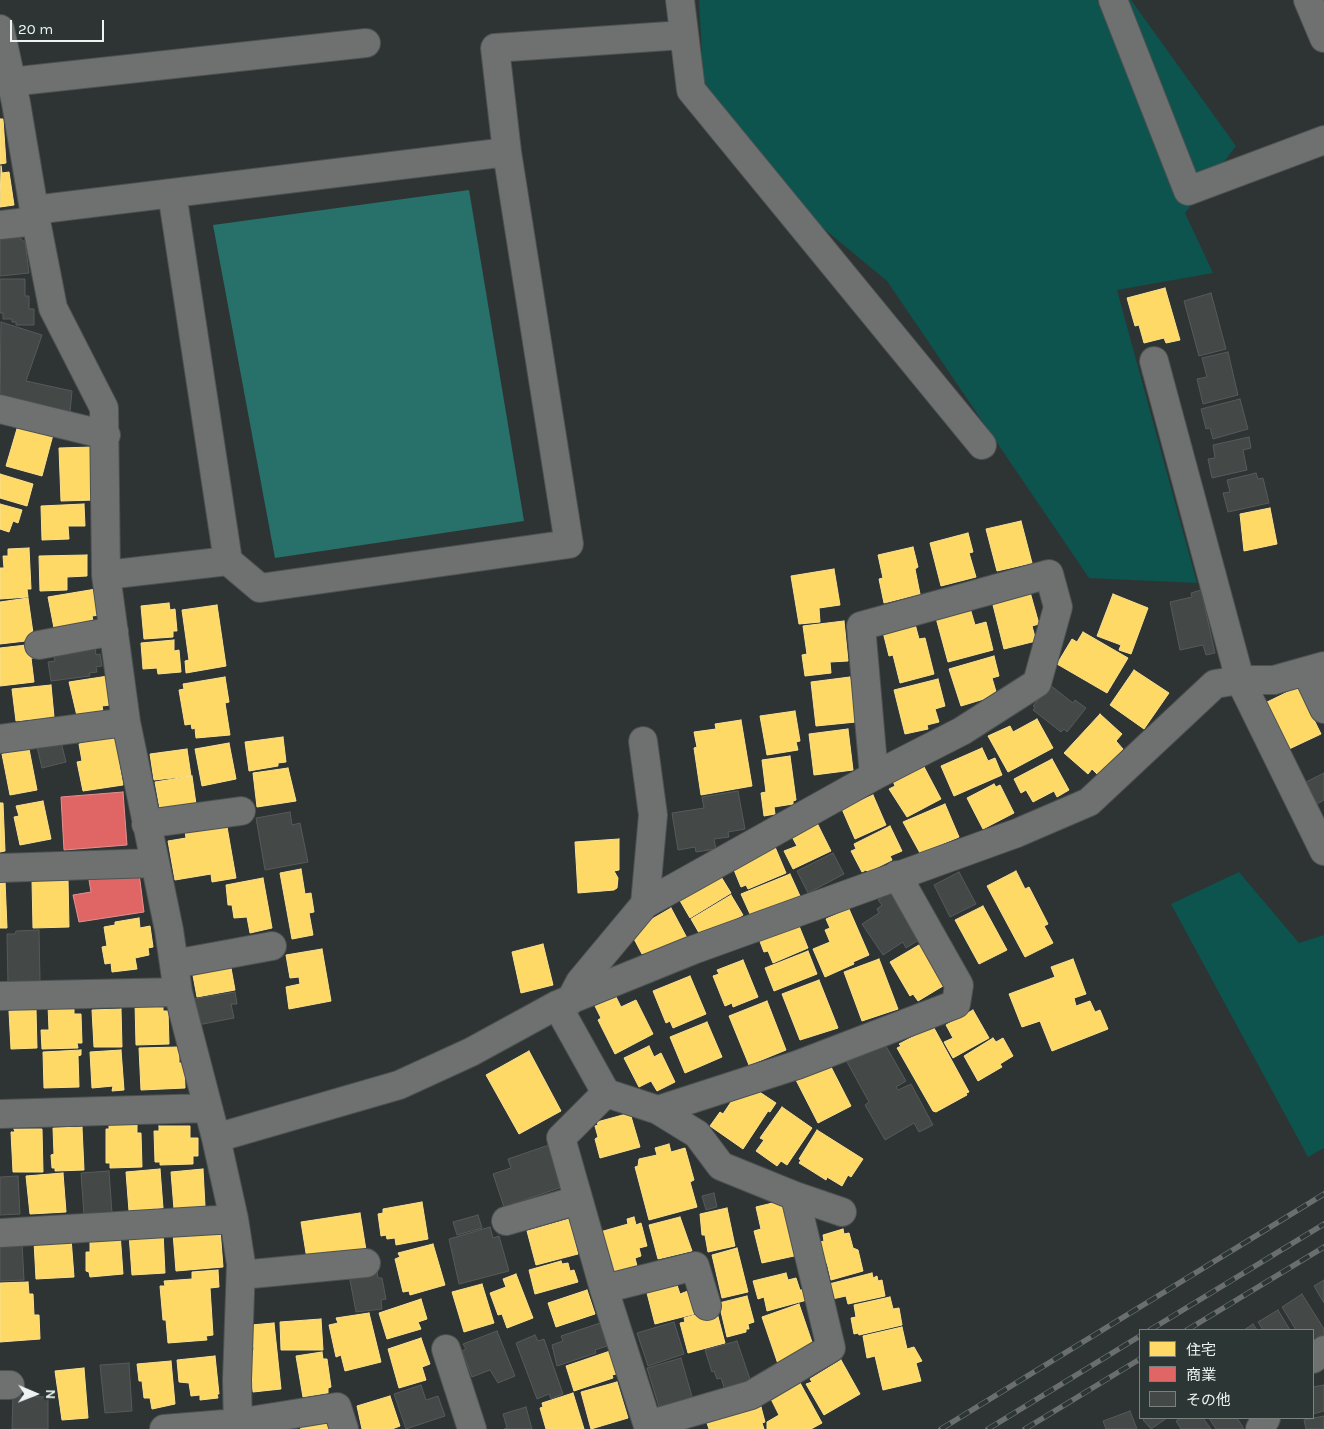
<!DOCTYPE html>
<html>
<head>
<meta charset="utf-8">
<style>
	body { margin:0 }
	#map { position:relative; width:1324px; height:1429px; overflow:hidden; background:#2e3433; font-family:Karla,"Noto Sans JP",sans-serif }
	canvas { display:block }
	.legend { position:absolute; left:1139px; top:1329px; width:175px; height:90px; box-sizing:border-box; background:#2c3635; border:1px solid #798281; margin:0; padding:6px 9px; list-style:none; font-size:15px; color:#edf3f2 }
	.legend li { display:flex; align-items:center; gap:10px; height:25px }
	.legend b { width:25px; border:1px solid #798281 }
	.north { position:absolute; left:10px; top:1369px; width:50px; height:50px; -webkit-text-stroke:4px #2c3635; paint-order:stroke; rotate:91deg; font-size:14px; font-weight:700; line-height:20px; text-align:center; color:#edf3f2 }
	.north::after { content:''; display:block; margin:auto; width:18px; height:22px; background:#edf3f2; clip-path:polygon(50% 0,100% 100%,50% 72%,0 100%) }
	.scale { position:absolute; left:10px; top:20px; width:94px; height:22px; box-sizing:border-box; border:2px solid #edf3f2; border-top:0; padding-left:6px; font-size:15px; line-height:18px; white-space:nowrap; color:#edf3f2; -webkit-text-stroke:4px #2c3635; paint-order:stroke }
</style>
</head>
<body>
<div id="map">
<canvas width="1324" height="1429"></canvas>
<ul class="legend">
<li><b style="height:14px;background:#ffd966"></b>住宅</li>
<li><b style="height:14px;background:#e06666"></b>商業</li>
<li><b style="height:14px;background:#444948"></b>その他</li>
</ul>
<div class="north">N</div>
<div class="scale">20 m</div>
</div>
<script>
const g = document.querySelector('canvas').getContext('2d');
g.lineJoin = 'round';
function paint(path, color) { g.fillStyle = color; g.fill(path, 'evenodd'); }
const shape = rows => new Path2D(rows.map(r => 'M' + r).join(''));
function strokePath(path, color, width, dash) { g.strokeStyle = color; g.lineWidth = width; g.lineCap = dash ? 'butt' : 'round'; g.setLineDash(dash || []); g.stroke(path); }
const green = shape([
	[699,0,1131,0,1236,146,1185,213,1213,273,1117,290,1197,583,1089,578,887,281,706,131],
	[1239,872,1299,943,1324,935,1324,1148,1308,1157,1171,904]
]);
const water = shape([
	[469,190,524,521,275,558,213,225]
]);
const homes = shape([
	[0,119,3,119,6,163,0,164,0,119],
	[1,166,2,173,9,172,14,205,0,207,1,166],
	[1165,288,1180,340,1166,343,1164,338,1144,343,1139,325,1135,326,1127,298,1165,288],
	[19,422,54,431,42,476,6,466,19,422],
	[93,447,95,500,61,501,59,448,93,447],
	[0,474,33,484,27,506,0,498,0,474],
	[0,504,22,510,18,523,13,521,9,532,0,529,0,504],
	[84,504,85,526,68,526,69,539,42,540,41,506,84,504],
	[1270,508,1277,544,1244,551,1240,514,1270,508],
	[1021,521,1032,563,997,571,986,529,1021,521],
	[968,533,973,552,969,553,976,577,941,586,930,543,968,533],
	[913,547,918,567,915,569,920,594,884,603,879,579,883,578,878,555,913,547],
	[29,548,31,589,27,589,28,597,0,599,0,568,4,568,3,556,8,556,8,549,29,548],
	[87,555,87,576,67,577,67,590,40,591,39,556,87,555],
	[834,569,840,605,819,608,820,622,799,624,791,576,834,569],
	[96,589,100,615,92,616,93,621,54,628,48,597,96,589],
	[1030,592,1039,624,1032,626,1036,641,1004,649,992,601,1030,592],
	[1113,594,1148,608,1131,654,1119,650,1121,645,1097,636,1113,594],
	[28,598,34,640,0,644,0,602,28,598],
	[169,603,170,610,175,609,177,631,173,631,173,637,144,639,141,606,169,603],
	[217,605,226,666,186,673,185,661,189,660,182,610,217,605],
	[970,608,975,625,986,622,993,650,948,662,936,618,970,608],
	[844,621,848,661,830,662,831,673,805,676,802,655,807,654,803,626,844,621],
	[915,624,919,639,925,638,934,674,900,683,893,655,889,656,883,632,915,624],
	[1083,632,1128,658,1107,693,1057,664,1072,639,1077,642,1083,632],
	[174,640,174,651,179,650,181,672,158,674,157,668,143,669,141,643,174,640],
	[35,644,36,658,31,658,34,682,0,686,0,648,35,644],
	[994,656,999,676,992,678,997,695,961,706,949,669,994,656],
	[1134,670,1169,693,1144,729,1110,705,1134,670],
	[108,676,111,698,109,698,110,705,102,706,103,711,77,716,69,682,108,676],
	[225,677,229,702,225,703,230,735,196,738,195,728,192,729,191,724,185,725,179,690,184,689,183,684,225,677],
	[850,677,856,722,816,726,811,682,850,677],
	[938,679,945,706,935,709,939,722,927,725,928,729,905,734,894,690,938,679],
	[51,685,54,717,16,721,12,689,51,685],
	[1298,687,1321,734,1287,750,1265,703,1298,687],
	[795,711,800,741,796,742,798,750,767,755,760,716,795,711],
	[1100,714,1122,734,1116,741,1123,749,1098,775,1092,769,1088,774,1064,753,1100,714],
	[1037,719,1053,748,1008,772,988,736,1010,726,1013,732,1037,719],
	[741,720,752,786,701,795,694,748,697,747,694,732,716,729,715,724,741,720],
	[848,729,853,770,814,775,809,734,848,729],
	[114,735,123,785,83,791,77,762,82,761,79,744,114,735],
	[283,737,286,762,278,763,278,766,249,771,245,742,283,737],
	[229,743,236,779,202,786,195,749,229,743],
	[982,748,988,761,995,758,1002,775,954,796,941,766,982,748],
	[29,749,37,790,10,795,2,754,29,749],
	[187,749,191,776,154,780,150,754,187,749],
	[790,756,796,800,793,801,793,804,774,807,775,814,764,816,761,793,766,792,762,760,790,756],
	[1052,759,1069,790,1057,797,1054,791,1033,802,1026,790,1021,793,1014,779,1052,759],
	[923,765,941,799,907,817,889,789,895,786,893,781,923,765],
	[288,768,296,801,257,807,253,773,288,768],
	[192,776,196,804,160,809,155,782,192,776],
	[994,784,996,787,1000,785,1014,813,983,829,967,798,994,784],
	[873,795,886,825,855,839,842,809,873,795],
	[43,801,51,839,20,845,14,817,19,816,16,806,43,801],
	[0,803,3,803,5,851,0,852,0,803],
	[945,804,959,837,920,853,903,822,945,804],
	[817,823,831,851,793,869,784,851,797,846,791,835,817,823],
	[890,826,902,851,890,856,892,860,868,872,866,870,862,872,851,851,856,849,854,844,890,826],
	[206,827,207,830,227,827,236,878,212,882,211,874,175,880,168,841,186,838,185,831,206,827],
	[619,839,619,870,614,871,618,878,617,888,614,890,578,893,575,842,619,839],
	[775,847,786,873,748,889,746,885,741,887,732,865,775,847],
	[301,869,305,894,311,893,314,912,309,913,313,935,292,939,280,873,301,869],
	[1016,871,1025,889,1029,887,1048,924,1044,926,1053,943,1025,957,987,886,1016,871],
	[790,874,800,896,757,914,756,912,750,914,741,894,790,874],
	[720,875,731,893,690,918,679,899,720,875],
	[263,878,272,928,250,933,247,917,234,918,232,905,228,905,226,885,263,878],
	[68,879,69,927,33,928,32,880,68,879],
	[5,880,7,928,0,928,0,881,5,880],
	[731,895,743,915,702,938,691,919,731,895],
	[983,906,1007,950,979,964,955,920,983,906],
	[671,908,687,938,648,959,644,953,642,954,632,935,633,930,671,908],
	[849,909,869,955,853,962,854,964,825,977,813,949,830,942,825,930,830,928,826,919,849,909],
	[139,918,140,928,150,926,153,947,148,948,149,955,135,958,137,969,112,972,111,963,105,964,102,947,107,946,104,927,115,925,115,922,139,918],
	[790,925,792,929,799,926,808,948,773,963,768,951,764,952,759,939,790,925],
	[924,942,941,972,936,974,943,986,918,1001,913,994,910,996,890,962,924,942],
	[543,944,553,985,521,993,512,952,543,944],
	[322,949,331,1001,289,1009,286,987,300,984,299,977,290,978,286,955,322,949],
	[808,951,817,974,774,991,765,968,808,951],
	[879,959,898,1009,862,1021,844,972,879,959],
	[1073,959,1086,994,1074,998,1076,1006,1090,1001,1095,1012,1100,1010,1108,1029,1052,1051,1040,1021,1022,1027,1009,994,1055,977,1051,967,1073,959],
	[743,960,758,997,733,1007,732,1003,725,1006,713,976,719,974,717,970,743,960],
	[222,965,223,969,231,968,235,990,197,997,192,970,222,965],
	[690,976,706,1014,673,1028,670,1021,666,1023,653,991,690,976],
	[819,980,838,1028,800,1040,782,994,819,980],
	[616,997,621,1007,636,1000,653,1034,615,1054,598,1020,601,1018,595,1006,616,997],
	[767,1001,786,1050,749,1065,729,1016,767,1001],
	[135,1003,163,1004,163,1011,168,1011,169,1044,136,1045,135,1003],
	[74,1004,74,1014,81,1014,82,1043,77,1043,78,1048,42,1049,41,1030,49,1030,48,1005,74,1004],
	[36,1009,37,1048,11,1049,9,1011,36,1009],
	[121,1009,122,1047,94,1047,92,1010,121,1009],
	[973,1010,989,1038,953,1058,944,1042,953,1038,946,1025,973,1010],
	[707,1022,722,1057,685,1073,670,1037,707,1022],
	[930,1028,934,1028,969,1092,966,1093,967,1095,936,1112,933,1111,897,1048,901,1046,899,1044,930,1028],
	[993,1038,996,1042,1003,1038,1013,1056,1000,1064,1002,1067,978,1081,964,1056,993,1038],
	[649,1046,654,1057,661,1053,675,1082,657,1091,651,1081,639,1087,624,1058,649,1046],
	[179,1047,179,1063,184,1063,185,1088,141,1090,139,1048,179,1047],
	[81,1050,81,1055,78,1056,79,1087,44,1088,43,1052,81,1050],
	[121,1050,124,1090,112,1091,113,1086,92,1088,90,1052,121,1050],
	[529,1051,561,1111,519,1134,486,1075,529,1051],
	[829,1063,851,1106,818,1123,796,1080,829,1063],
	[752,1087,776,1103,770,1112,768,1111,743,1149,710,1126,720,1112,723,1114,735,1096,739,1099,744,1092,752,1087],
	[782,1107,812,1128,787,1165,781,1161,777,1166,756,1151,764,1140,760,1138,782,1107],
	[630,1113,640,1147,600,1158,595,1139,598,1137,595,1126,598,1125,597,1122,630,1113],
	[109,1125,137,1125,137,1133,141,1133,142,1167,110,1168,110,1163,106,1163,106,1129,109,1129,109,1125],
	[159,1126,190,1126,190,1138,198,1138,198,1156,193,1156,193,1164,160,1165,160,1162,155,1162,154,1131,159,1131,159,1126],
	[82,1127,84,1170,55,1171,55,1168,52,1168,51,1155,54,1154,53,1128,82,1127],
	[14,1129,42,1129,43,1172,13,1172,11,1132,15,1132,14,1129],
	[817,1130,863,1159,851,1177,848,1175,842,1186,827,1177,826,1180,799,1163,801,1160,799,1159,817,1130],
	[669,1144,671,1152,685,1148,694,1180,690,1182,697,1207,649,1220,635,1167,638,1166,639,1159,657,1155,655,1148,669,1144],
	[160,1169,163,1208,129,1211,126,1172,160,1169],
	[203,1169,205,1206,174,1209,171,1172,203,1169],
	[63,1173,66,1212,30,1214,26,1176,63,1173],
	[781,1201,794,1256,762,1263,754,1231,761,1229,756,1207,781,1201],
	[422,1202,428,1239,396,1245,395,1238,387,1239,386,1235,381,1236,378,1214,383,1213,383,1209,422,1202],
	[727,1208,735,1246,708,1252,705,1235,702,1235,700,1214,727,1208],
	[360,1213,366,1250,307,1259,301,1222,360,1213],
	[634,1217,636,1225,641,1223,647,1246,639,1248,641,1256,635,1258,637,1266,614,1271,609,1252,605,1253,600,1232,628,1224,627,1219,634,1217],
	[680,1217,692,1251,658,1259,649,1225,680,1217],
	[569,1219,578,1254,536,1265,527,1231,569,1219],
	[220,1229,223,1267,176,1271,173,1233,220,1229],
	[843,1229,844,1234,849,1233,853,1248,858,1250,863,1271,831,1280,827,1263,822,1264,816,1243,824,1241,823,1235,843,1229],
	[163,1232,165,1273,132,1275,129,1234,163,1232],
	[120,1233,123,1274,90,1277,89,1272,86,1271,86,1252,90,1252,90,1236,120,1233],
	[71,1238,74,1277,36,1279,34,1241,71,1238],
	[433,1244,445,1285,410,1295,409,1291,403,1292,395,1259,400,1257,398,1253,433,1244],
	[737,1248,748,1292,722,1298,712,1255,737,1248],
	[561,1261,562,1264,568,1263,570,1271,574,1270,578,1282,535,1294,529,1270,561,1261],
	[218,1270,219,1287,210,1288,213,1335,206,1336,207,1340,168,1343,166,1320,163,1320,160,1286,165,1286,164,1281,192,1279,192,1272,218,1270],
	[786,1273,788,1280,796,1278,800,1290,804,1290,807,1300,767,1311,764,1297,758,1299,753,1281,786,1273],
	[872,1273,873,1278,877,1276,878,1281,882,1280,885,1296,848,1304,846,1296,832,1299,829,1284,872,1273],
	[516,1274,533,1318,507,1328,502,1314,498,1315,490,1293,506,1287,503,1279,516,1274],
	[28,1282,29,1294,33,1294,34,1315,39,1315,40,1339,0,1342,0,1283,28,1282],
	[482,1284,494,1323,464,1332,452,1292,482,1284],
	[677,1285,680,1294,688,1291,694,1314,655,1324,647,1293,677,1285],
	[587,1290,595,1314,556,1327,548,1303,587,1290],
	[747,1296,754,1322,748,1324,749,1329,746,1329,746,1332,727,1337,719,1303,747,1296],
	[890,1297,893,1309,899,1308,902,1325,859,1335,858,1333,854,1334,851,1318,856,1317,854,1305,890,1297],
	[421,1299,427,1319,418,1322,421,1329,387,1339,379,1313,421,1299],
	[799,1304,814,1348,778,1364,762,1317,799,1304],
	[716,1309,725,1343,688,1353,680,1323,685,1322,684,1318,716,1309],
	[369,1313,381,1362,345,1371,341,1355,336,1357,329,1325,338,1323,336,1318,369,1313],
	[321,1319,323,1350,281,1350,280,1322,321,1319],
	[274,1323,281,1389,253,1392,249,1350,254,1350,251,1325,274,1323],
	[902,1327,907,1349,914,1347,922,1361,916,1363,921,1381,883,1390,875,1356,867,1358,863,1336,902,1327],
	[421,1338,430,1364,422,1367,426,1380,399,1388,388,1349,421,1338],
	[613,1350,620,1373,612,1375,613,1378,574,1391,566,1366,613,1350],
	[322,1352,323,1359,327,1359,331,1387,328,1388,328,1393,303,1397,296,1356,322,1352],
	[215,1356,219,1394,217,1394,218,1398,200,1400,200,1395,191,1396,189,1383,179,1382,177,1360,215,1356],
	[841,1360,860,1394,824,1415,806,1384,812,1382,810,1379,841,1360],
	[171,1361,175,1404,152,1409,150,1398,144,1398,142,1381,139,1381,137,1364,171,1361],
	[84,1368,88,1418,62,1420,55,1371,84,1368],
	[799,1381,822,1423,811,1429,767,1429,767,1422,779,1415,770,1397,799,1381],
	[617,1382,628,1418,591,1429,581,1392,617,1382],
	[573,1393,584,1429,546,1429,540,1408,543,1407,542,1403,573,1393],
	[390,1396,400,1426,392,1429,362,1429,357,1406,390,1396],
	[761,1407,765,1422,762,1423,764,1429,709,1429,707,1423,761,1407],
	[330,1420,332,1429,301,1429,300,1427,330,1420]
]);
const shops = shape([
	[123,792,127,845,64,850,61,797,123,792],
	[139,873,144,912,79,922,73,895,91,892,89,880,139,873]
]);
const building = shape([
	[15,235,25,242,29,273,0,276,0,237,15,235],
	[0,279,25,279,25,296,29,296,29,309,34,309,34,325,16,325,16,322,12,322,12,319,3,319,3,313,0,313,0,279],
	[1211,293,1226,349,1199,356,1184,301,1211,293],
	[1,322,42,335,26,381,72,391,70,412,0,397,1,322],
	[1228,352,1238,395,1203,404,1197,379,1207,377,1202,358,1228,352],
	[1240,399,1248,429,1213,439,1210,428,1206,429,1201,409,1240,399],
	[1249,437,1251,448,1243,450,1247,470,1212,478,1208,459,1215,458,1213,445,1249,437],
	[1256,473,1258,479,1263,478,1269,503,1228,512,1223,493,1230,492,1227,480,1256,473],
	[1201,590,1215,653,1206,655,1203,645,1180,650,1170,602,1192,597,1191,593,1201,590],
	[95,646,96,655,100,654,102,666,96,667,97,672,89,673,90,676,51,681,48,662,55,661,53,652,95,646],
	[1050,685,1073,703,1075,700,1086,708,1067,732,1064,729,1061,732,1033,710,1035,707,1033,706,1050,685],
	[61,742,66,762,42,768,37,747,61,742],
	[1324,773,1324,800,1317,804,1306,782,1324,773],
	[738,791,745,829,728,832,729,837,714,839,716,849,696,852,695,847,678,850,672,813,704,808,702,797,738,791],
	[290,812,292,825,300,823,308,862,265,870,256,818,290,812],
	[833,853,844,874,808,893,797,871,833,853],
	[959,872,976,904,950,917,934,885,959,872],
	[892,890,922,938,906,948,903,942,883,955,862,924,879,913,877,909,882,905,878,900,892,890],
	[39,930,40,981,36,981,36,985,8,985,7,934,15,934,16,931,39,930],
	[235,992,237,1004,231,1004,234,1018,198,1025,193,999,235,992],
	[883,1041,906,1081,896,1087,898,1090,911,1084,933,1125,919,1132,914,1123,885,1140,865,1105,869,1102,847,1062,883,1041],
	[549,1145,562,1187,504,1207,493,1174,511,1168,508,1159,549,1145],
	[109,1171,112,1213,84,1215,81,1173,109,1171],
	[18,1176,20,1214,0,1215,0,1177,18,1176],
	[714,1193,717,1207,706,1210,702,1196,714,1193],
	[478,1215,482,1228,457,1235,453,1222,478,1215],
	[490,1227,493,1238,499,1236,509,1271,459,1284,449,1239,490,1227],
	[0,1239,22,1242,24,1280,0,1281,0,1239],
	[377,1271,378,1278,382,1278,386,1299,381,1300,382,1309,356,1312,349,1275,377,1271],
	[1324,1280,1324,1303,1314,1286,1324,1280],
	[1302,1294,1324,1329,1324,1340,1313,1347,1313,1330,1296,1330,1282,1307,1302,1294],
	[1278,1310,1290,1330,1263,1330,1258,1322,1278,1310],
	[674,1322,684,1354,648,1366,637,1333,674,1322],
	[600,1323,607,1346,595,1350,596,1353,557,1366,552,1345,563,1341,561,1336,600,1323],
	[1253,1324,1257,1330,1244,1330,1253,1324],
	[497,1331,515,1376,498,1383,490,1370,472,1377,462,1351,466,1349,463,1344,497,1331],
	[535,1335,538,1341,544,1339,563,1394,551,1399,549,1394,537,1399,516,1343,535,1335],
	[737,1341,751,1382,725,1390,721,1378,717,1379,714,1371,712,1372,705,1350,737,1341],
	[681,1358,693,1400,660,1410,647,1368,681,1358],
	[129,1363,132,1411,105,1413,100,1365,129,1363],
	[421,1385,426,1400,438,1396,445,1416,406,1429,394,1394,421,1385],
	[1324,1385,1324,1411,1313,1414,1313,1387,1324,1385],
	[13,1396,48,1397,48,1429,12,1429,13,1396],
	[526,1407,532,1429,504,1429,507,1428,503,1414,526,1407],
	[1130,1411,1137,1429,1106,1429,1103,1421,1130,1411],
	[1324,1416,1324,1429,1306,1429,1304,1420,1324,1416],
	[1145,1418,1167,1418,1151,1429,1143,1420,1145,1418],
	[1181,1418,1203,1418,1211,1429,1181,1429,1176,1421,1181,1418],
	[1209,1418,1237,1418,1244,1429,1216,1429,1209,1418]
]);
const minor = shape([
	[680,0,691,90,982,445],
	[1113,0,1188,191,1324,140],
	[1308,0,1324,38],
	[0,29,16,103,36,221,53,308,104,408,106,575,126,722,169,930,178,992,216,1138,234,1219,241,1264,237,1380,238,1429],
	[10,82,366,43],
	[172,193,228,561,260,588,569,544,507,152],
	[34,210,507,152,495,48,683,35],
	[0,225,36,221],
	[1154,361,1240,680,1324,851],
	[0,409,106,435],
	[106,575,228,561],
	[39,645,114,631],
	[1307,673,1324,709],
	[0,739,126,722],
	[643,741,653,815,645,904],
	[146,824,241,811],
	[0,868,153,863],
	[174,964,272,946],
	[0,996,178,992],
	[570,1001,580,982,645,904,874,776,962,731,1037,683,1058,607,1049,574,861,626,874,776],
	[557,1005,606,1093,658,1110,697,1134,721,1166,795,1196,831,1348,751,1395,648,1425],
	[606,1093,561,1138,604,1289,649,1429],
	[658,1110,797,1065,956,1004,959,985,897,875],
	[0,1114,208,1108],
	[216,1138,399,1085,471,1052,557,1005,693,950,1017,833,1089,802,1215,684,1240,680,1274,680,1324,666],
	[795,1196,842,1212],
	[506,1221,578,1200],
	[0,1233,234,1219],
	[241,1275,366,1263],
	[604,1289,695,1266,707,1306],
	[446,1349,472,1429],
	[1313,1359,1324,1350],
	[0,1385,10,1385],
	[164,1429,237,1423,337,1407,344,1429],
	[1260,1429,1266,1418]
]);
const rail = shape([
	[1150,1330,1324,1224],
	[1187,1330,1324,1247],
	[941,1429,1324,1194],
	[988,1429,1140,1336],
	[1025,1429,1140,1359]
]);
paint(green, '#0d534e');
paint(water, '#28706a');
paint(homes, '#ffd966');
strokePath(homes, '#fae190', 1);
paint(shops, '#e06666');
strokePath(shops, '#e49090', 1);
paint(building, '#444948');
strokePath(building, '#565a5a', 1);
strokePath(minor, '#4d5251', 30);
strokePath(minor, '#6f7171', 28);
strokePath(rail, '#6a6f6e', 5.5);
strokePath(rail, '#2c3635', 4, [11]);
</script>
</body>
</html>
